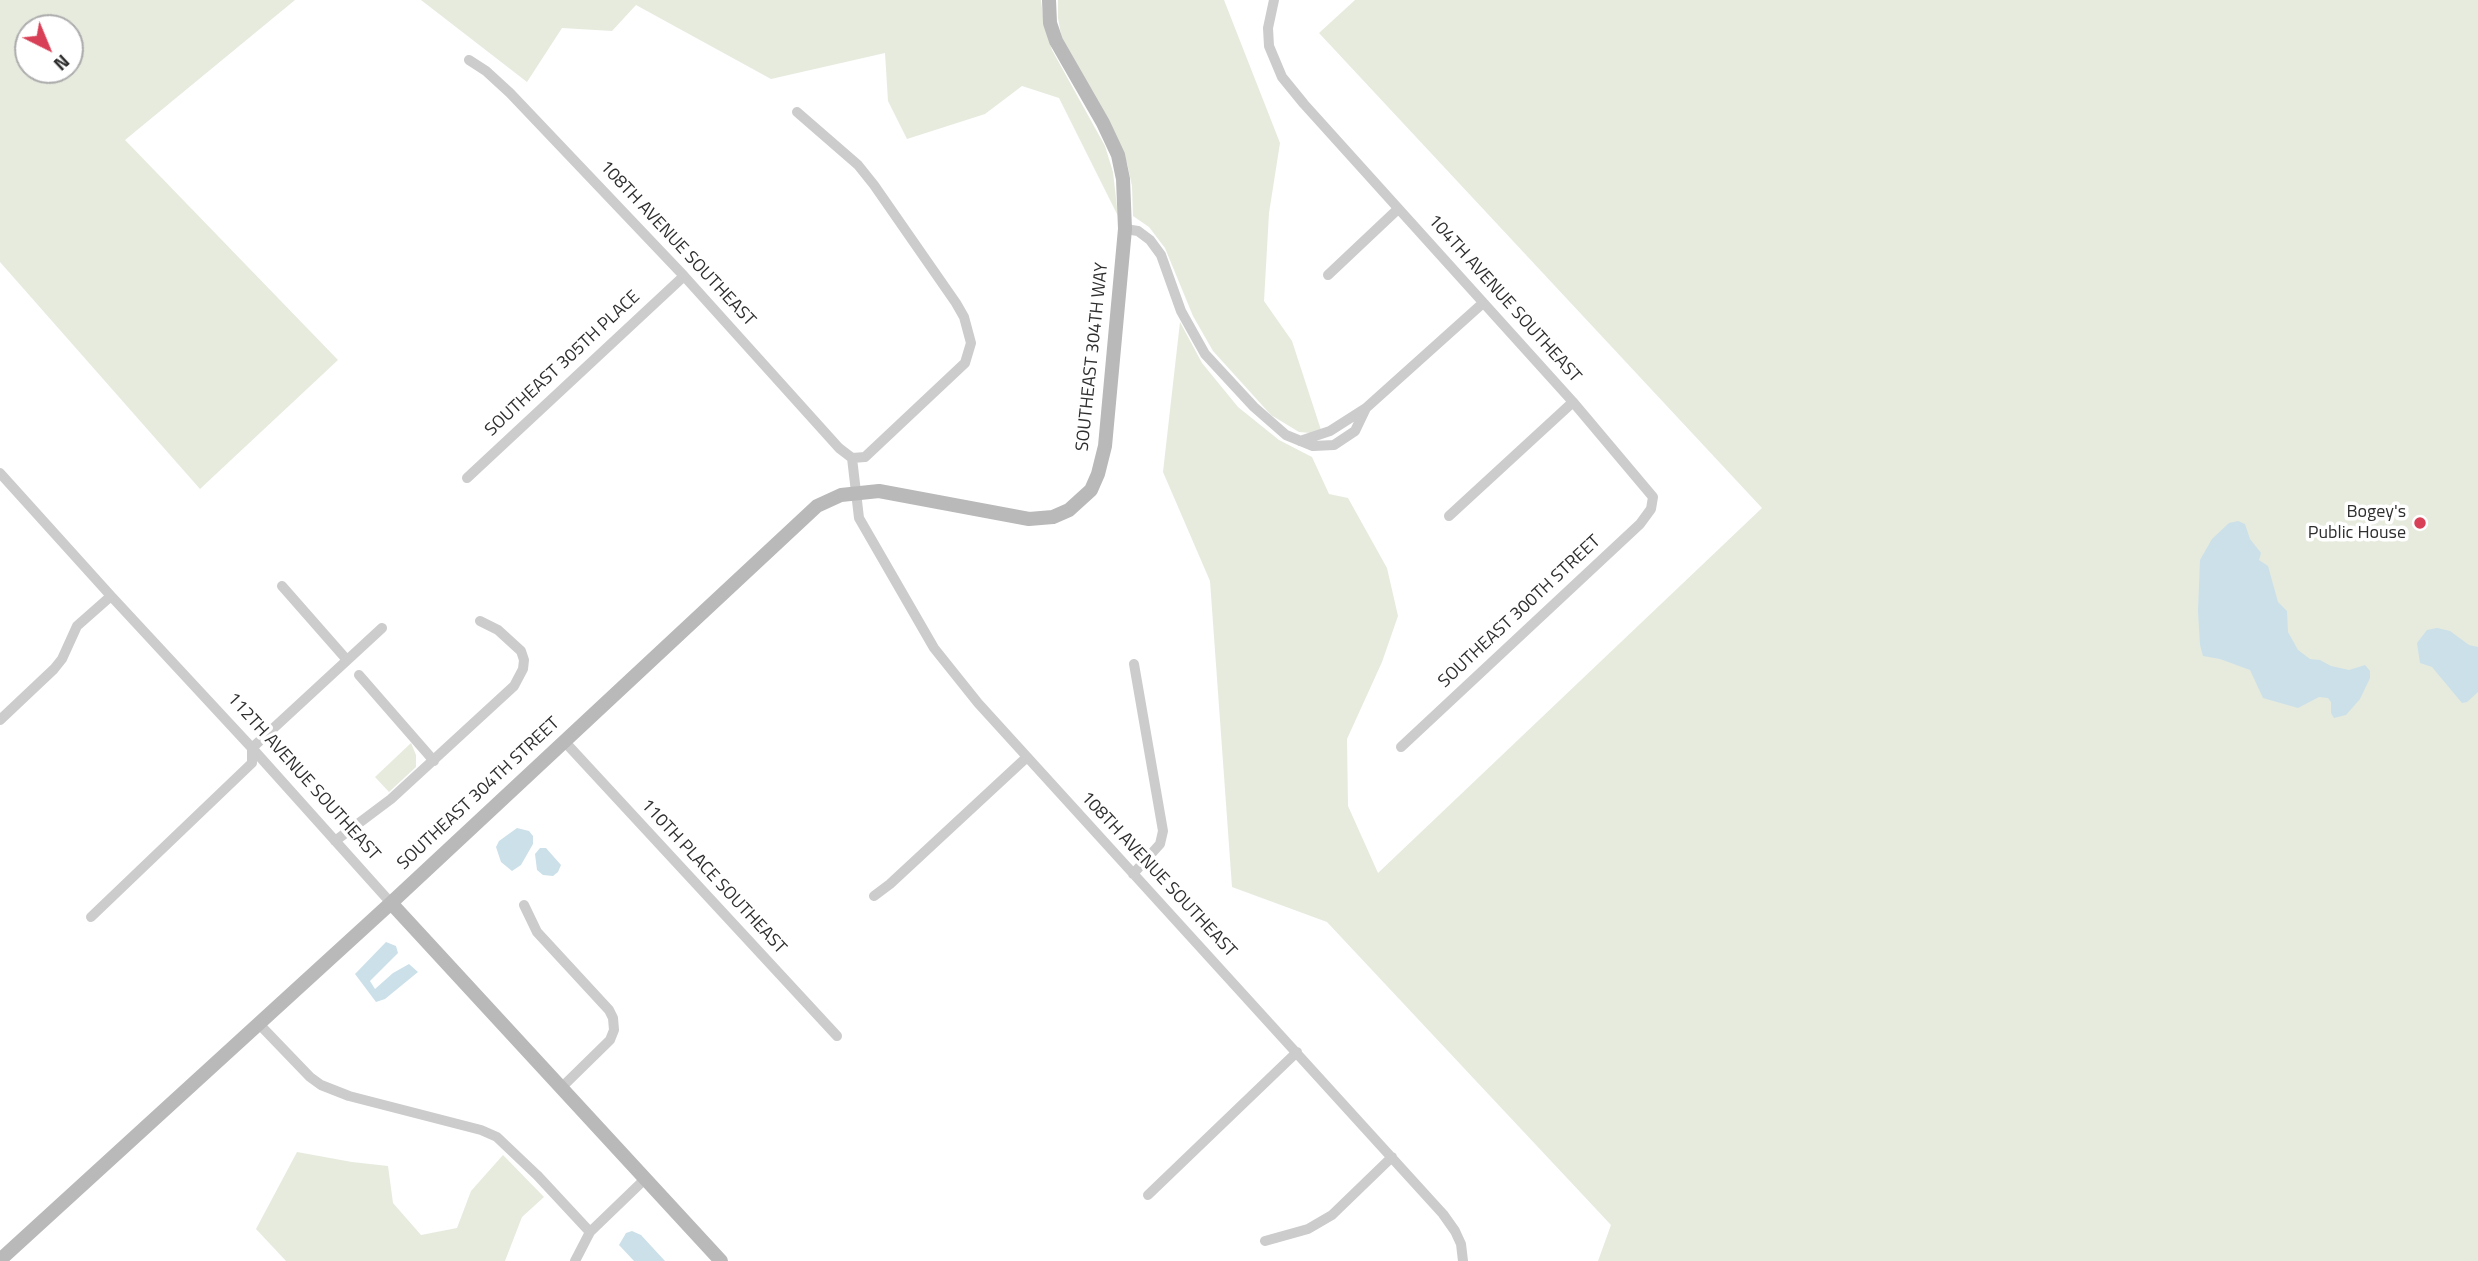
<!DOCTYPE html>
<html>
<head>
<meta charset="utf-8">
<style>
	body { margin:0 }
	#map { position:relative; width:2478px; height:1261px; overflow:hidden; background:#fff; font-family:"Titillium Web",sans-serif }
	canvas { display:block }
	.north { position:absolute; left:14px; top:14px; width:70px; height:70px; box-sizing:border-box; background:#fff; border:2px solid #acacac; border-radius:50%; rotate:137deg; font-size:19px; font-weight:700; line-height:28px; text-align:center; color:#2f2f2f }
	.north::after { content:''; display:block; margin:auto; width:24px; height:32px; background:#d84057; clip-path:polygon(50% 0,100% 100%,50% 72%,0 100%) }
</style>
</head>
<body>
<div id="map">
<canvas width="2478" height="1261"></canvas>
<div class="north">N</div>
</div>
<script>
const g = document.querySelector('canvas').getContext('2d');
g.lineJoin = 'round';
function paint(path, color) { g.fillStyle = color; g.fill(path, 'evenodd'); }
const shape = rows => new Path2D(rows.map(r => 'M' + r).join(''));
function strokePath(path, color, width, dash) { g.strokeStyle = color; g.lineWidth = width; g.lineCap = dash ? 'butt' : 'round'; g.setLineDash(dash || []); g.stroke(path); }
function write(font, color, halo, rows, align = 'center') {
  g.font = font + ' "Titillium Web",sans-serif'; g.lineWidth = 7; g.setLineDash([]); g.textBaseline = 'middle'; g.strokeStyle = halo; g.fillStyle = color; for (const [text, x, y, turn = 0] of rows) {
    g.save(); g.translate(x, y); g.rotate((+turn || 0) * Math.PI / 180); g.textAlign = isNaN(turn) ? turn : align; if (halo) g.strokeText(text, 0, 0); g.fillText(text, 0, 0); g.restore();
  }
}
const green = shape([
	[0,0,295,0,125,140,338,360,200,489,0,262],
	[28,28,70,28,70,70,28,70],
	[421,0,1041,0,1044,24,1052,50,1105,146,1113,172,1118,216,1059,98,1022,86,985,114,907,139,888,101,885,53,771,79,636,5,612,31,562,28,527,82],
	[1058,0,1224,0,1280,143,1269,213,1264,301,1292,341,1321,430,1310,433,1299,432,1271,415,1213,351,1193,316,1165,248,1149,227,1133,216,1132,186,1127,163,1062,40,1058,18],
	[1355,0,2478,0,2478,1261,1598,1261,1611,1225,1327,922,1232,887,1210,581,1163,472,1180,322,1202,363,1238,407,1279,440,1312,457,1329,494,1348,498,1387,568,1398,616,1382,662,1347,739,1348,806,1378,873,1762,508,1319,33],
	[411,743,416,755,416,767,389,792,375,777],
	[297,1152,352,1162,388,1166,393,1203,421,1235,457,1228,471,1191,503,1155,544,1197,522,1217,505,1261,286,1261,256,1229]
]);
const water = shape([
	[2238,521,2245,524,2250,539,2261,553,2259,560,2268,566,2278,602,2287,611,2288,632,2298,650,2310,659,2320,660,2331,666,2349,670,2365,665,2370,671,2370,678,2360,699,2346,715,2334,718,2331,713,2331,702,2328,698,2319,697,2298,708,2263,698,2250,670,2220,659,2203,656,2200,645,2198,611,2200,560,2212,539,2229,523],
	[2437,628,2450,631,2469,645,2478,647,2478,692,2467,702,2462,703,2432,667,2420,663,2417,643,2427,630],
	[517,828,529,831,533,836,533,844,521,865,512,871,501,862,496,847,499,841],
	[540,848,546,848,561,865,558,872,553,876,543,875,537,870,535,854],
	[386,942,396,946,398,953,370,981,375,989,393,973,409,964,418,972,385,999,376,1002,355,974],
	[632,1231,641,1235,665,1261,634,1261,619,1245,626,1233]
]);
const street = shape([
	[1274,0,1268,28,1269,46,1282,77,1304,104,1573,402,1653,497,1651,509,1640,524,1401,747],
	[469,60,486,71,510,93,684,276,839,448,852,458],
	[797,112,858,165,874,185,956,303,964,317,971,343,965,363,865,457,852,458],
	[1125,229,1138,231,1150,240,1161,255,1181,311,1205,354,1254,407,1286,435,1313,446,1334,445,1355,431,1366,408],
	[1328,275,1398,209],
	[1300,441,1330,431,1366,408,1483,303],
	[852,458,859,518,934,648,978,703,1443,1214,1455,1231,1461,1244,1463,1261],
	[0,473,111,596,252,748,391,903],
	[467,478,684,276],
	[1449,516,1573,402],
	[282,586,347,660],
	[359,675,434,761],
	[0,720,54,669,62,659,77,626,111,596],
	[564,741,837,1036],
	[335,841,391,799,514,686,523,669,524,660,521,651,498,630,480,621],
	[1133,874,1160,844,1163,831,1134,664],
	[874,896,890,884,1027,757],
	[524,905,537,932,609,1010,613,1018,614,1030,610,1040,561,1088],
	[91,917,252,763,252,748,382,628],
	[259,1024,310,1077,321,1085,349,1096,481,1130,497,1137,537,1175,590,1232],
	[1148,1195,1297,1052],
	[1265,1241,1308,1229,1332,1215,1392,1157],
	[575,1261,590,1232,645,1179]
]);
const secondary = shape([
	[391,903,721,1261],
	[0,1260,391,903,817,506,841,495,879,491,1029,519,1053,517,1069,510,1091,490,1098,474,1105,446,1125,229,1123,179,1118,155,1103,123,1056,41,1050,23,1049,0]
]);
const markers = [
	[2420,523,7,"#d84057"]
];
const streetNames = [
	["108TH AVENUE SOUTHEAST",677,244,47],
	["104TH AVENUE SOUTHEAST",1504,299,48],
	["SOUTHEAST 304TH WAY",1093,357,-84],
	["SOUTHEAST 305TH PLACE",563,364,-43],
	["SOUTHEAST 300TH STREET",1520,612,-43],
	["112TH AVENUE SOUTHEAST",303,777,48],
	["SOUTHEAST 304TH STREET",479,794,-43],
	["108TH AVENUE SOUTHEAST",1158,875,47],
	["110TH PLACE SOUTHEAST",713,877,47]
];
const poiNames = [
	["Bogey's",2406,513],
	["Public House",2406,534]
];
paint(green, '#e6ebde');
paint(water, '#cce0e9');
strokePath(street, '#ccc', 10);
strokePath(secondary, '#b9b9b9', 14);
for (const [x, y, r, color] of markers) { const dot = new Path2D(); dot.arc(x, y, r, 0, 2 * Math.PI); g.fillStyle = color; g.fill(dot); strokePath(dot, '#fff', 2.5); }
write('18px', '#2f2f2f', '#fff', streetNames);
write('18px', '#2f2f2f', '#fff', poiNames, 'right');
</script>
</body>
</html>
